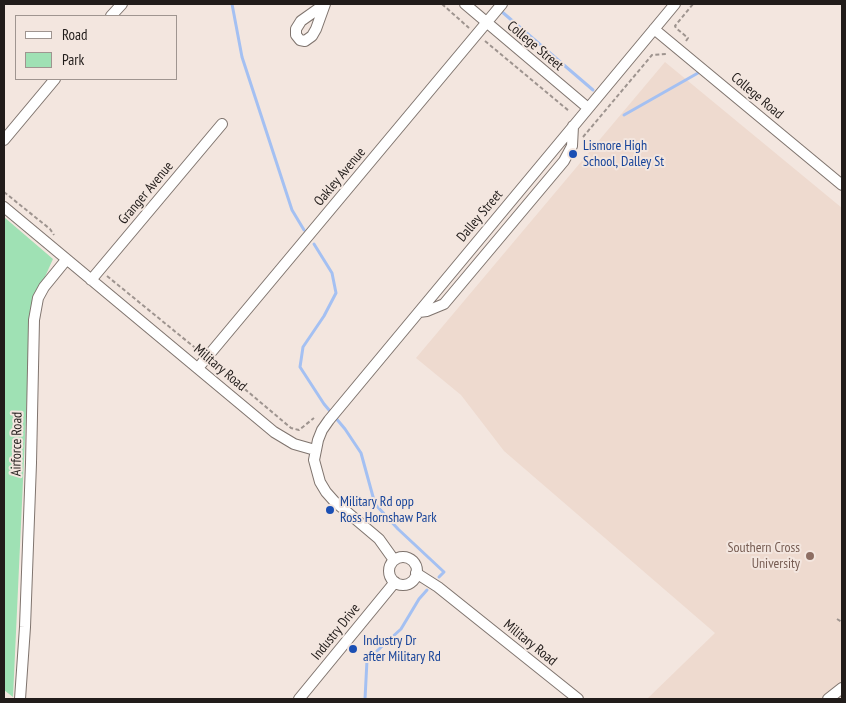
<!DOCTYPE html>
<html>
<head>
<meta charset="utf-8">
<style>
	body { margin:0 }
	#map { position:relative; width:846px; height:703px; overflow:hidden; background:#f3e6df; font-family:"PT Sans Narrow",sans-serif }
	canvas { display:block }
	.frame { position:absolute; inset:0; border:5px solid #211c1a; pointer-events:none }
	.legend { position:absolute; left:15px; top:15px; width:162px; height:65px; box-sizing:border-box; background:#f3e6df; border:1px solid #9f9590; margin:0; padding:6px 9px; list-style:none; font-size:15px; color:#211c1a }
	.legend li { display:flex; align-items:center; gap:10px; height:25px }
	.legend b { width:25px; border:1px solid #9f9590 }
</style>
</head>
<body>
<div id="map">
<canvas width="846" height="703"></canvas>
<div class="frame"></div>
<ul class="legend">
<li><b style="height:6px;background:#fff"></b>Road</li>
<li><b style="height:14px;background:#9fe1b4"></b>Park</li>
</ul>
</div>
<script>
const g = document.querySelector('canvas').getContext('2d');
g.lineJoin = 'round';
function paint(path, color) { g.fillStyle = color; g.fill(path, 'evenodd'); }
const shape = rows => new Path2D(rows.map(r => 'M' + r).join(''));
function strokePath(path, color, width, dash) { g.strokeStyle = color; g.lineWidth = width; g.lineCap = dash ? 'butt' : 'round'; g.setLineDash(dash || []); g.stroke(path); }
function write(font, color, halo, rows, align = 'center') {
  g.font = font + ' "PT Sans Narrow",sans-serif'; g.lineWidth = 4; g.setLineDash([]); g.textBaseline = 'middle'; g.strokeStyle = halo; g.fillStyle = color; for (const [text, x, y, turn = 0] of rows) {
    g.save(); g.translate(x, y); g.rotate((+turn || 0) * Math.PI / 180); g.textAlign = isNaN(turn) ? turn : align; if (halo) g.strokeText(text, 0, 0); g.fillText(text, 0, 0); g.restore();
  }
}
const built = shape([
	[665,62,842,208,842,699,647,699,715,633,504,451,461,395,416,358]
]);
const green = shape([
	[4,217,53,259,31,308,13,697,4,690]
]);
const stream = shape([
	[232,4,242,57,292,210,304,230],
	[501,11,593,90],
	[624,115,698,73],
	[314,244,332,273,336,293,324,316,303,347,300,367,324,404,345,429,361,453,375,504,398,529,444,572,439,577],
	[365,699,367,660,401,629,419,599,427,590]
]);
const path = shape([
	[442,4,469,28],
	[485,41,569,111],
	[686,41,688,38,676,28,675,26,693,4],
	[583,137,652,55,667,54],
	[4,192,50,229,54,235],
	[107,276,199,351],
	[215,364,291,428,299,430,314,418],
	[837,619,842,622]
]);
const minor = shape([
	[325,4,316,29,312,36,305,41,300,40,296,35,296,29,301,21,325,4],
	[465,4,588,108],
	[111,16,122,4],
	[654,29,842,185],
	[4,140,55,79],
	[4,207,274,432,294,444,315,450],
	[91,280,222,124],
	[419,312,427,311,444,304,564,161,572,146,573,126],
	[198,368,502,4],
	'389 571a14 14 0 1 1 28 0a14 14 0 1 1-28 0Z',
	[394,560,379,539,334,501,326,492,320,482,314,460,318,440,322,430,329,420,675,4],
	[416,573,438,587,578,699],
	[20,699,25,627,31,463,34,320,38,298,44,287,66,260],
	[299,699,395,582],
	[828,699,842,688]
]);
const markers = [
	[573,154,5,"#1a4fb4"],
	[330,510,5,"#1a4fb4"],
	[810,556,5,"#8d6e63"],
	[353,649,5,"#1a4fb4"]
];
const streetNames = [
	["College Street",535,46,40],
	["College Road",757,96,40],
	["Oakley Avenue",340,177,-50],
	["Granger Avenue",146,193,-50],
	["Dalley Street",480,216,-50],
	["Military Road",220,368,40],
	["Airforce Road",17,444,-89],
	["Industry Drive",336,632,-51],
	["Military Road",530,643,39]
];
const transitNames = [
	["Lismore High",583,146],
	["School, Dalley St",583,162],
	["Military Rd opp",340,502],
	["Ross Hornshaw Park",340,518],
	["Industry Dr",363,641],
	["after Military Rd",363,657]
];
const educationNames = [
	["Southern Cross",800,548],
	["University",800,564]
];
paint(built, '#eedacf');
paint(green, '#9fe1b4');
strokePath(stream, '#a4c0f2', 3);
strokePath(minor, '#7f746e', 12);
strokePath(path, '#9e948f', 2, [4, 2.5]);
strokePath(minor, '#fff', 10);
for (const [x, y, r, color] of markers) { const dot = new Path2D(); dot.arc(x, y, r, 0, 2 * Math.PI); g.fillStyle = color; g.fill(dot); strokePath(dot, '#f3e6df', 2); }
write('14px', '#211c1a', '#f3e6df', streetNames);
write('14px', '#164399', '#f3e6df', transitNames, 'left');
write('14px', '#785e54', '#f3e6df', educationNames, 'right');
</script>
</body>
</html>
